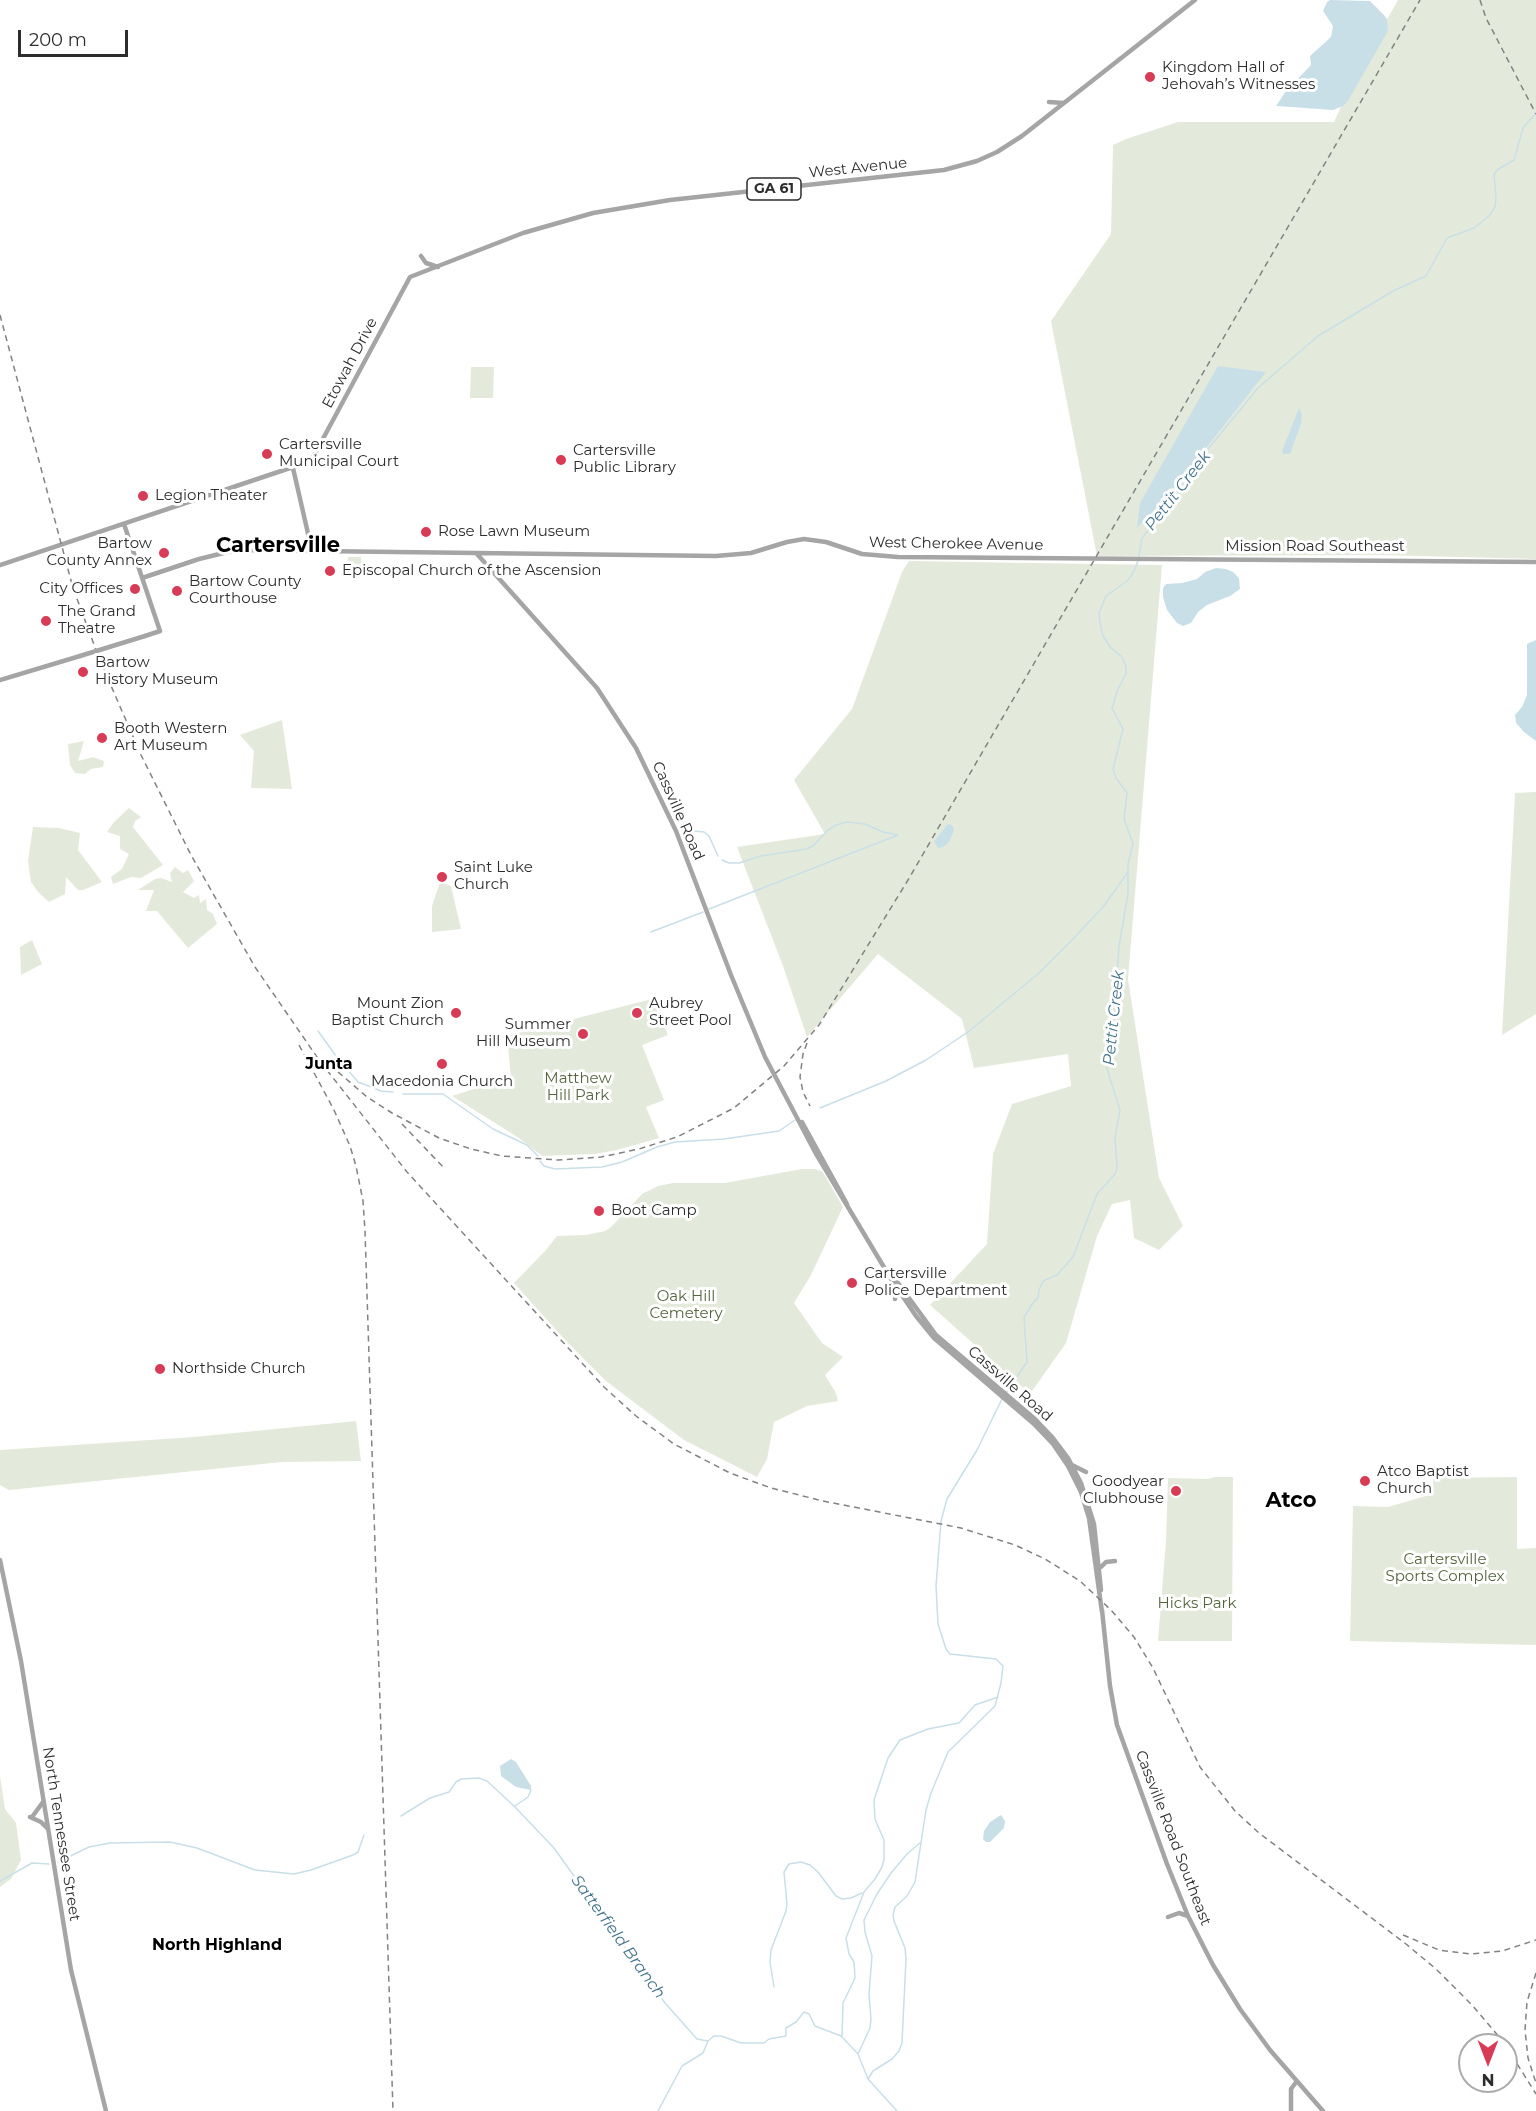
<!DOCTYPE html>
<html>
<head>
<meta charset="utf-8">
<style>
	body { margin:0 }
	#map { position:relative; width:1536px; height:2111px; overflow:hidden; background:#fff; font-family:Montserrat,sans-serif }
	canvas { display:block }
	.north { position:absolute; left:1458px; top:2033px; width:60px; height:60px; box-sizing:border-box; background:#fff; border:2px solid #ababab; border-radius:50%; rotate:180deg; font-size:16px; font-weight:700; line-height:24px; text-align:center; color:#2d2d2d }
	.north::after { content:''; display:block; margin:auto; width:21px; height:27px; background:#d83b55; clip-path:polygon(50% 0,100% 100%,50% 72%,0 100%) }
	.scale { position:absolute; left:18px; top:30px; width:110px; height:27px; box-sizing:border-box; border:3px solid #2d2d2d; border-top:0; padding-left:8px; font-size:18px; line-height:21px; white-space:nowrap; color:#2d2d2d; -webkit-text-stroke:4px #fff; paint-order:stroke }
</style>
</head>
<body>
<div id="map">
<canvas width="1536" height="2111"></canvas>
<div class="north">N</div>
<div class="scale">200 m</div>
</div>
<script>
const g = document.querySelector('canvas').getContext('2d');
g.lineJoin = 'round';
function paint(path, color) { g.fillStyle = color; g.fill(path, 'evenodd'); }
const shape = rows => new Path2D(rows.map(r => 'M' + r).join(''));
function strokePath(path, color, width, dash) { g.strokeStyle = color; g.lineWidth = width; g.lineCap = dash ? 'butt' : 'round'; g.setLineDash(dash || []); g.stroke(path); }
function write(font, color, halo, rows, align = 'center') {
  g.font = font + ' Montserrat,sans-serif'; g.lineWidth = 6; g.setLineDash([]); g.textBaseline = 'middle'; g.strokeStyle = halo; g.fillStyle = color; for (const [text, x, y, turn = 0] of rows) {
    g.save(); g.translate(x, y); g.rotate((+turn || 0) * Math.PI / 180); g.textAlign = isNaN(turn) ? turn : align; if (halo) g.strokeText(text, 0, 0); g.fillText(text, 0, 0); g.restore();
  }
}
const green = shape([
	[1398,0,1536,0,1536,559,1380,555,1097,556,1051,321,1111,234,1113,145,1126,139,1178,122,1334,122,1355,76],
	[471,367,494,367,493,398,470,398],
	[348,557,361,557,361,577,348,577],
	[909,561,1162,565,1128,979,1159,1178,1183,1226,1159,1250,1134,1238,1130,1200,1112,1204,1097,1236,1066,1343,1030,1394,930,1305,987,1244,993,1154,1012,1104,1071,1086,1068,1054,974,1068,962,1019,878,954,807,1037,783,966,737,847,825,834,794,780,852,709,902,572],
	[282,720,292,789,251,788,254,751,240,735],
	[84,741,78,761,93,757,104,761,103,767,91,769,85,774,75,773,70,765,68,744],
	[1536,792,1536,1014,1502,1035,1515,793],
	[129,808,141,817,135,821,133,827,163,865,141,878,131,877,113,884,111,877,122,869,129,854,120,849,120,836,107,832,114,822],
	[33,827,59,828,80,833,78,850,102,882,83,890,78,890,66,877,65,894,49,902,38,892,31,882,28,861],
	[175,867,183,873,188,870,194,881,183,892,194,898,199,895,200,903,206,899,207,910,213,914,217,924,188,948,157,911,146,911,154,890,138,890,155,879,161,878,172,882,170,873],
	[440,882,451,886,461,929,432,932,432,906],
	[32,940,42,964,21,975,20,947],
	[652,999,668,1035,642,1045,664,1100,646,1107,659,1138,617,1150,595,1154,542,1156,519,1138,452,1096,511,1077,507,1036],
	[802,1169,815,1169,823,1172,843,1207,811,1275,794,1303,822,1343,843,1357,825,1375,836,1393,838,1401,807,1406,774,1422,767,1459,757,1477,684,1440,606,1381,566,1341,514,1283,546,1250,557,1236,586,1235,605,1231,611,1227,642,1194,658,1186,673,1183,725,1183],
	[356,1421,361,1461,282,1462,9,1490,0,1485,0,1450,194,1437],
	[1215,1477,1233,1477,1232,1641,1158,1641,1166,1541,1168,1478,1208,1479],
	[1517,1477,1517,1549,1536,1548,1536,1645,1350,1641,1353,1506,1388,1507,1433,1494,1433,1478],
	[0,1776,5,1809,16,1823,21,1860,11,1879,0,1887]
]);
const water = shape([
	[1330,0,1370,1,1384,15,1387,19,1388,31,1348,101,1343,106,1333,110,1276,106,1286,91,1311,65,1310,56,1331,37,1333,26,1323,11,1327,2],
	[1218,366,1266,372,1173,490,1137,528,1140,503],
	[1299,408,1302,414,1301,424,1290,454,1283,454,1282,451],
	[1216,568,1226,569,1233,572,1239,578,1240,589,1230,596,1207,605,1198,612,1191,623,1183,626,1177,623,1167,610,1163,597,1163,588,1166,584,1182,583,1197,579,1205,572],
	[1536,640,1536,741,1524,732,1516,723,1515,715,1522,707,1527,695,1527,644],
	[948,824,952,825,954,830,949,842,943,847,938,848,934,841],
	[511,1759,516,1762,531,1786,531,1790,516,1787,501,1776,500,1766],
	[1001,1815,1005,1821,1004,1828,990,1842,986,1842,983,1839,984,1831,990,1822]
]);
const stream = shape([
	[1139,556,1142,538,1170,504,1208,449,1258,388,1318,336,1393,291,1426,276,1447,238,1474,228,1489,216,1495,207,1496,198,1494,175,1497,170,1514,160,1523,128,1536,113],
	[694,831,704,832,709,836,718,856],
	[709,909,898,835,883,832,865,824,847,822,836,825,828,830,814,845,807,849,761,856,739,863,729,863,722,860],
	[651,932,703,912],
	[318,1031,336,1056,358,1082,381,1091,393,1092],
	[403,1094,443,1094,493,1129,527,1145,538,1156],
	[820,1108,886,1081,926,1060,968,1032,1039,973,1071,941,1103,907,1128,872],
	[540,1161,544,1166,555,1169,602,1167,622,1162,657,1147,675,1142,724,1139,779,1131,795,1120],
	[1006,1393,1027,1362,1024,1317,1033,1303,1038,1298,1039,1290,1043,1281,1057,1275,1073,1257,1097,1194,1115,1174,1117,1168,1115,1137,1120,1110,1107,1069,1108,1042,1114,1021,1119,946,1128,894,1128,864,1133,844,1124,819,1127,793,1116,778,1113,769,1123,729,1112,708,1118,689,1126,674,1126,666,1122,657,1111,648,1103,636,1100,623,1099,613,1106,596,1127,581,1133,573,1138,561],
	[515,1806,528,1797,531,1790],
	[401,1816,430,1798,449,1792,456,1782,461,1779,479,1778,487,1781,515,1807,554,1848,665,2003,697,2039,708,2041],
	[58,1862,89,1847,110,1843,170,1842,197,1848,255,1870,294,1874,311,1870,353,1855,358,1852,364,1835],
	[0,1881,32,1863,49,1864],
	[774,1987,770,1962,771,1950,786,1911,787,1904,784,1872,789,1864,801,1862,810,1865,818,1872,836,1896,842,1899,851,1898,862,1893],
	[858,2054,870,2028,871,2019,869,1994,872,1956,865,1932,864,1920,877,1894,891,1873,907,1854,920,1843],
	[868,2079,873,2071,892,2059,899,2051,902,2043,906,1959,905,1948,894,1921,893,1915,895,1907,907,1896,915,1882,926,1810,931,1793,948,1752,995,1706,1001,1683,1003,1666,996,1659,950,1654,946,1649,938,1624,936,1586,941,1521,947,1499,977,1450,1002,1399],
	[658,2111,682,2066,703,2053,708,2041,714,2036,721,2036,741,2043,764,2043,769,2039,786,2036,786,2028,796,2022,804,2012,809,2014,815,2026,841,2036],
	[897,2111,868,2079,858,2054,842,2037,843,2003,855,1978,854,1962,849,1954,846,1938,864,1892,875,1879,882,1867,884,1859,884,1840,875,1819,874,1800,888,1758,900,1740,928,1729,959,1723,975,1705,998,1697]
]);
const major = shape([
	[1049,102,1063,103],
	[421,256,426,263,438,267],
	[293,468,312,551],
	[124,524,160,631,145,636],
	[477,554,597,688,636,748,676,831,731,975,765,1057,815,1152,891,1279,916,1316,934,1338,1034,1424,1053,1444,1068,1466,1081,1492,1089,1518,1102,1612],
	[0,565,311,461,410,277,523,233,593,213,670,200,944,170,977,161,997,152,1022,136,1195,0],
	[142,578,199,559,236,550,716,556,751,553,787,542,804,539,826,542,862,554,898,557,1536,562],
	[0,680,80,656],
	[802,1122,847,1204],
	[890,1272,936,1335,1035,1419,1053,1438,1068,1458,1081,1483,1094,1524,1101,1590],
	[895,1299,896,1286],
	[1072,1465,1086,1472],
	[0,1560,21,1661,71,1970,106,2111],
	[1101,1567,1106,1562,1115,1561],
	[1102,1610,1110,1686,1117,1725,1167,1864,1188,1916,1213,1965,1240,2009,1270,2050,1323,2111],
	[30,1817,41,1822,48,1829],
	[32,1817,43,1802],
	[1168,1917,1179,1913,1188,1916],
	[1291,2111,1291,2089,1297,2081]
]);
const rail = shape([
	[1480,0,1486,18,1536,114],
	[0,315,73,588,99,658,141,755,191,855,255,967,319,1060,407,1172,604,1387,636,1416,674,1444,730,1473,771,1488,823,1501,961,1528,1015,1545,1045,1559,1080,1581,1111,1610,1134,1637,1153,1668,1200,1767,1235,1811,1259,1833,1406,1944,1436,1969,1472,2005,1506,2045],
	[807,1043,803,1054,800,1077,803,1092,810,1106],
	[299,1045,334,1110,350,1146,356,1166,363,1201,365,1231,393,2111],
	[330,1065,367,1097,392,1113,439,1138,471,1149,502,1156,558,1160,601,1157,639,1149,677,1137,734,1108,784,1066,819,1025,908,880,1420,0],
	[402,1124,445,1169],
	[1403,1935,1439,1950,1470,1954,1502,1951,1536,1940],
	[1536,1973,1527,2002,1525,2030,1528,2058,1536,2083],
	[1506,2046,1536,2094]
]);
const majorBridge = shape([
	[80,656,145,636]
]);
const markers = [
	[1150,77,6,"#d83b55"],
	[267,454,6,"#d83b55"],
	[561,460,6,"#d83b55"],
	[143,496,6,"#d83b55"],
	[426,532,6,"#d83b55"],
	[164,553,6,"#d83b55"],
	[330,571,6,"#d83b55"],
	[135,589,6,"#d83b55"],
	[177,591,6,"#d83b55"],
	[46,621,6,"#d83b55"],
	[83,672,6,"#d83b55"],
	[102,738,6,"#d83b55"],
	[442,877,6,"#d83b55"],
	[456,1013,6,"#d83b55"],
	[637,1013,6,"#d83b55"],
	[583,1034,6,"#d83b55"],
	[442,1064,6,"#d83b55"],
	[599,1211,6,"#d83b55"],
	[852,1283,6,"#d83b55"],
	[160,1369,6,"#d83b55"],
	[1365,1481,6,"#d83b55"],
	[1176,1491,6,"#d83b55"]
];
const shields = [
	[774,189,54]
];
const shieldNames = [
	["GA 61",774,189]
];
const poiNames = [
	["Kingdom Hall of",1162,68],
	["Jehovah’s Witnesses",1162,85],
	["Cartersville",279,445],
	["Municipal Court",279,462],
	["Cartersville",573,451],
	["Public Library",573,468],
	["Legion Theater",155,496],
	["Rose Lawn Museum",438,532],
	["Bartow",152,544,"right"],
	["County Annex",152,561,"right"],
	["Episcopal Church of the Ascension",342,571],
	["Bartow County",189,582],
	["Courthouse",189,599],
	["City Offices",123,589,"right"],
	["The Grand",58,612],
	["Theatre",58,629],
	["Bartow",95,663],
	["History Museum",95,680],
	["Booth Western",114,729],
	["Art Museum",114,746],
	["Saint Luke",454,868],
	["Church",454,885],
	["Mount Zion",444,1004,"right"],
	["Baptist Church",444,1021,"right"],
	["Aubrey",649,1004],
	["Street Pool",649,1021],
	["Summer",571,1025,"right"],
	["Hill Museum",571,1042,"right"],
	["Macedonia Church",442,1082,"center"],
	["Boot Camp",611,1211],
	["Cartersville",864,1274],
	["Police Department",864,1291],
	["Northside Church",172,1369],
	["Atco Baptist",1377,1472],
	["Church",1377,1489],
	["Goodyear",1164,1482,"right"],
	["Clubhouse",1164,1499,"right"]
];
const streetNames = [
	["West Avenue",858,168,-6],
	["Etowah Drive",350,363,-62],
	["West Cherokee Avenue",956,544,1],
	["Mission Road Southeast",1315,547],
	["Cassville Road",678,811,66],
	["Cassville Road",1010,1384,41],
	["North Tennessee Street",61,1834,81],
	["Cassville Road Southeast",1173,1838,69]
];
const parkNames = [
	["Matthew",578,1079],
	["Hill Park",578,1096],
	["Oak Hill",686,1297],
	["Cemetery",686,1314],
	["Cartersville",1445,1560],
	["Sports Complex",1445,1577],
	["Hicks Park",1197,1604]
];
const waterNames = [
	["Pettit Creek",1178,491,-52],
	["Pettit Creek",1114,1018,-84],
	["Satterfield Branch",618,1937,54]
];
const neighbourhoodNames = [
	["Junta",329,1064],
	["North Highland",217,1945]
];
const districtNames = [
	["Cartersville",278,546],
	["Atco",1291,1501]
];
paint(green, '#e4eadb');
paint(water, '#c9dfe8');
strokePath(stream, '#c9dfe8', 1.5);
strokePath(major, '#a5a5a5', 4.5);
strokePath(rail, '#828282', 1.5, [6, 4.5]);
strokePath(majorBridge, '#a5a5a5', 4.5);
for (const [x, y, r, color] of markers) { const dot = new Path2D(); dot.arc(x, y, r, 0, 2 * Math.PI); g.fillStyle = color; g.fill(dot); strokePath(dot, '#fff', 2); }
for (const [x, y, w] of shields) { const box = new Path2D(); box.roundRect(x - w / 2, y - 11, w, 22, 4.5); g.fillStyle = '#fff'; g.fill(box); strokePath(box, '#2d2d2d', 1.5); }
write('bold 14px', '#2d2d2d', null, shieldNames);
write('15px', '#2d2d2d', '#fff', poiNames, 'left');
write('15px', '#2d2d2d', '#fff', streetNames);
write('15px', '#54653e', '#fff', parkNames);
write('italic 16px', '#417389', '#fff', waterNames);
write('bold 16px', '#000', '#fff', neighbourhoodNames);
write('bold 21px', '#000', '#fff', districtNames);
</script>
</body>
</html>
